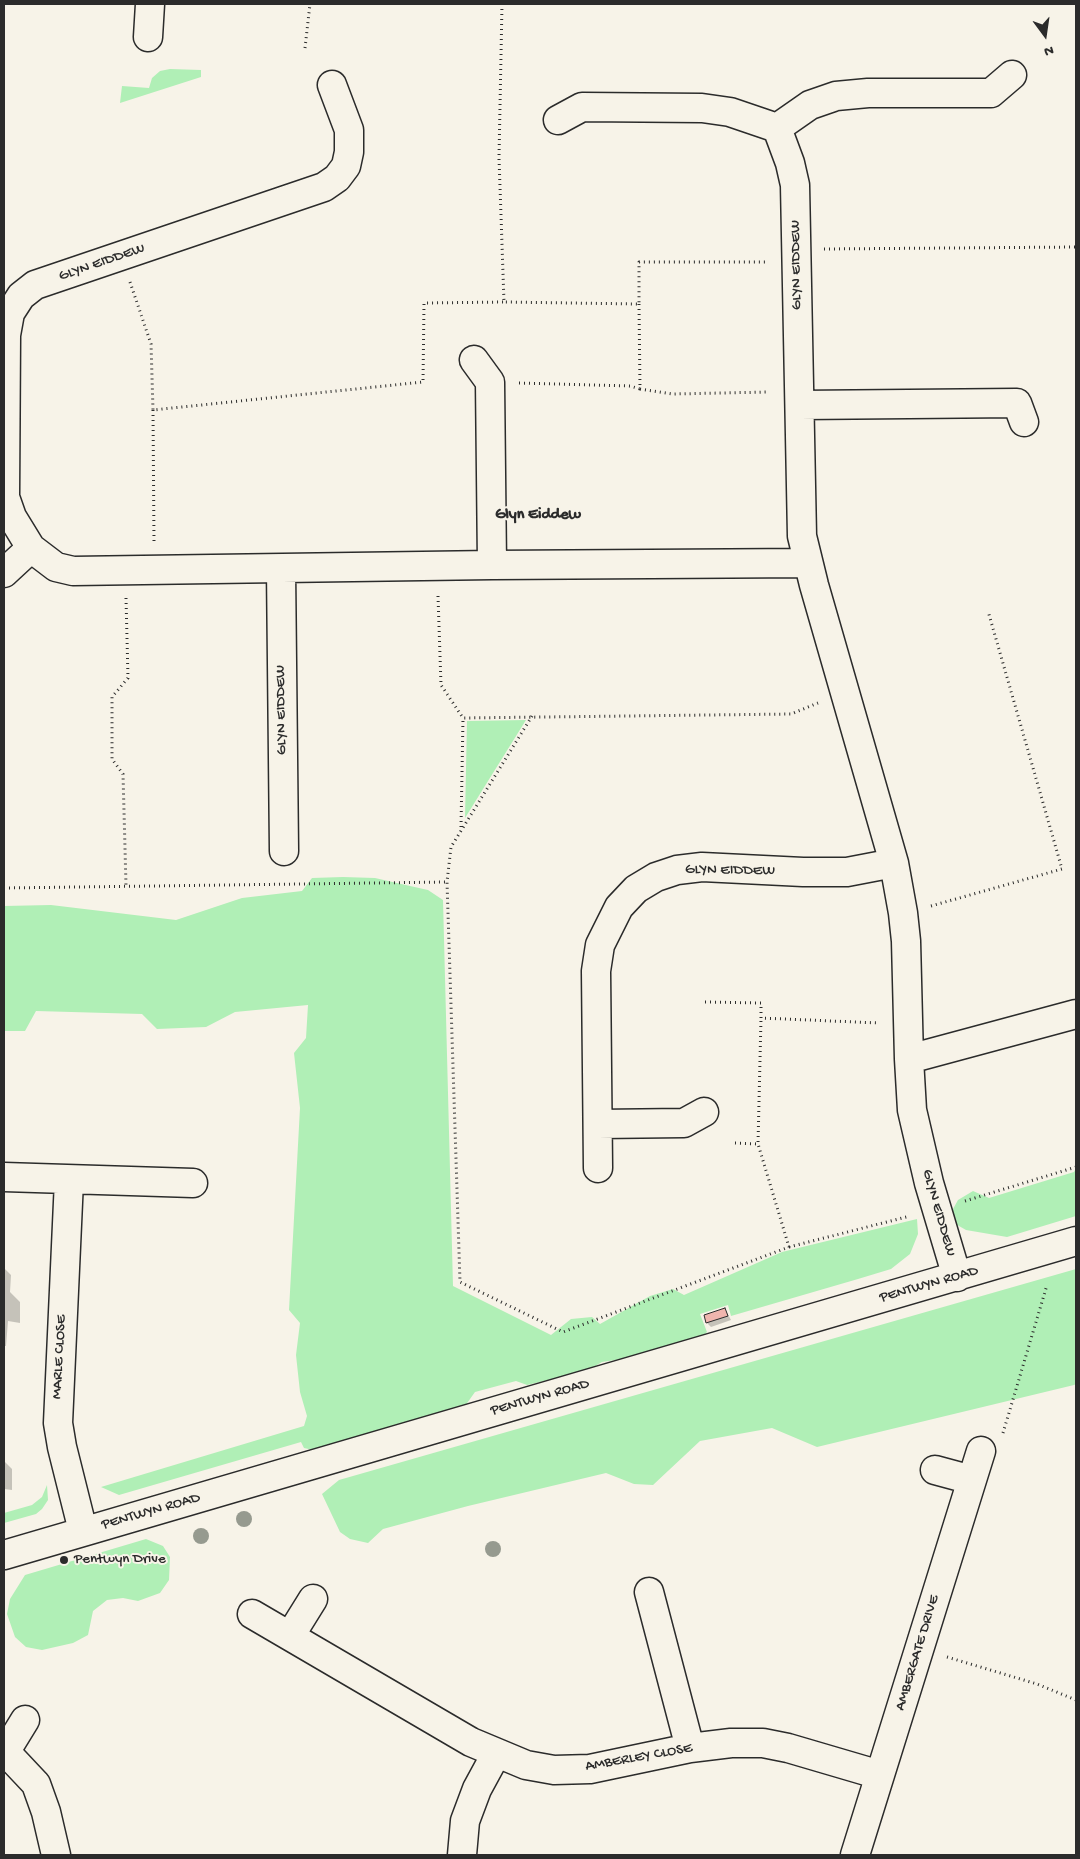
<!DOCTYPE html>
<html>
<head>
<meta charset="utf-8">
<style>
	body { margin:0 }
	#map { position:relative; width:1080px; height:1859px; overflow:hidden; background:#f7f3e8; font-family:"Gochi Hand",sans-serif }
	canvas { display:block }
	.frame { position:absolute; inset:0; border:5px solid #2b2b2b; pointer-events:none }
	.north { position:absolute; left:1020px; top:10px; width:50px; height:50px; -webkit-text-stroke:4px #f7f3e8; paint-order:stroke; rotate:166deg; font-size:14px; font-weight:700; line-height:20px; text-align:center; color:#2b2b2b }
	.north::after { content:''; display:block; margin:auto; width:18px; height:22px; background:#2b2b2b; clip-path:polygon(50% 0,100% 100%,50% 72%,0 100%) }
</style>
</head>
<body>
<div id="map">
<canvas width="1080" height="1859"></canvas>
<div class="frame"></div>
<div class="north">N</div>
</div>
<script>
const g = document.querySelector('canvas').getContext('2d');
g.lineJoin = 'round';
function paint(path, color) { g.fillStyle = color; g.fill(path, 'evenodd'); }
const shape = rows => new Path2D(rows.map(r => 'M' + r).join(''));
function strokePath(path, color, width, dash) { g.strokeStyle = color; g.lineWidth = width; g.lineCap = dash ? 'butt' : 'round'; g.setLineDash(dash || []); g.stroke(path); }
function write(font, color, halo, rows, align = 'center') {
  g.font = font + ' "Gochi Hand",sans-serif'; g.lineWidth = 4; g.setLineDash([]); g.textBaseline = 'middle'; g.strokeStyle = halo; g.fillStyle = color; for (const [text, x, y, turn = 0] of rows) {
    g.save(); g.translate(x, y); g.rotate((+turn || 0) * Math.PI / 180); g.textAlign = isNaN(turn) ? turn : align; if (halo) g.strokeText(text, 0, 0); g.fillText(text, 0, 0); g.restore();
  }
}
const green = shape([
	[170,69,201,70,201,77,120,103,122,86,149,88,152,78,160,71],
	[526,720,465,818,467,721],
	[343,877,375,878,410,886,428,890,443,900,453,1286,551,1335,571,1319,592,1317,600,1324,650,1296,673,1289,684,1295,782,1252,917,1219,918,1234,910,1254,891,1269,858,1279,731,1316,728,1305,700,1314,707,1332,699,1340,635,1357,602,1362,587,1371,527,1385,516,1381,475,1392,465,1406,322,1452,304,1448,301,1442,119,1495,101,1487,304,1426,307,1416,300,1392,296,1355,300,1323,289,1310,300,1108,294,1053,306,1038,308,1005,235,1012,206,1027,157,1029,142,1014,36,1011,25,1031,4,1031,4,906,51,905,176,920,242,898,302,891,312,878],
	[1076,1168,1076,1216,1007,1237,966,1230,952,1222,953,1209,958,1200,973,1191,989,1198,1074,1172],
	[1076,1269,1076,1384,1074,1385,817,1447,772,1428,700,1441,653,1485,634,1484,606,1473,468,1506,383,1529,368,1543,350,1539,340,1532,322,1494,339,1480],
	[47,1485,48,1500,42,1509,36,1514,4,1523,4,1513,32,1505,42,1497],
	[146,1539,163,1546,170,1557,169,1580,160,1593,138,1601,123,1598,107,1600,93,1611,88,1635,73,1643,42,1650,26,1647,15,1637,7,1614,10,1599,25,1575]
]);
const shadow = shape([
	[4,1268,11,1275,10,1292,20,1302,20,1323,8,1321,6,1346,4,1346],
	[725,1309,731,1320,711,1327,707,1323,705,1316],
	[4,1461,12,1469,12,1490,4,1489]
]);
const building = shape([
	[725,1308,728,1316,706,1323,704,1315,725,1308]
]);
const path = shape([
	[502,4,499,158,504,302,639,304,639,262,768,262],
	[305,48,310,4],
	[824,249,1076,247],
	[130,282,151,344,153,410,423,382,424,303,504,302],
	[639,304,640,389,673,394,769,392],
	[519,383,630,386,640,389],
	[153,410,154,542],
	[438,596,441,685,463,718,791,714,818,703],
	[126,598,128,678,112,697,112,759,123,774,126,885],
	[532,716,451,847,447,882,460,1282,563,1332,789,1247,758,1144],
	[461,827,463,718],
	[4,888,447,882],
	[931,906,1062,869,988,611],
	[705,1002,761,1003,761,1018,879,1023],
	[735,1143,758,1144,761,1018],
	[965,1201,1076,1167],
	[789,1247,910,1216],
	[1003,1433,1047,1285],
	[947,1657,1037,1684,1076,1700]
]);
const minor = shape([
	[148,37,150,4],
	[332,85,349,130,349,152,346,166,337,178,324,187,35,285,21,296,10,313,6,335,5,497,12,517,31,548,56,567,73,571,492,565,808,563],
	[558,120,582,107,702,108,730,112,777,128,810,105,836,96,868,93,991,93,1012,75],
	[777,128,790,163,795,185,802,536,814,585,894,863,903,913,906,941,909,1059,912,1110,929,1183,957,1277],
	[474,360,490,382,492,565],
	[800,405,1017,403,1024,422],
	[281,569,284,851],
	[4,573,31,548],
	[909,1059,1076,1014],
	[598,1124,684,1123,704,1112],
	[598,1168,596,971,600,945,619,907,636,889,656,877,677,870,702,867,803,872,847,872,894,863],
	[4,1177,193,1183],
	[69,1180,58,1423,62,1447,83,1531],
	[935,1470,972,1480],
	[4,1555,1076,1241],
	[649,1592,690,1748],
	[252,1614,471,1742,526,1765,554,1770,590,1769,690,1748,731,1743,763,1743,788,1748,880,1775],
	[290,1636,313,1599],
	[4,1750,36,1784,46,1812,56,1855],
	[6,1751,25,1720],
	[462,1855,465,1821,477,1789,496,1754],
	[855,1855,981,1451]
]);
const trees = [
	[244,1519],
	[201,1536],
	[493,1549]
];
const markers = [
	[64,1560,5,"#2b2b2b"]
];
const streetNames = [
	["GLYN EIDDEW",102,263,-19],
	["GLYN EIDDEW",797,265,-91],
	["GLYN EIDDEW",282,710,-91],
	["GLYN EIDDEW",730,871,1],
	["GLYN EIDDEW",938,1213,74],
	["PENTWYN ROAD",929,1285,-16],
	["MARLE CLOSE",60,1357,-87],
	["PENTWYN ROAD",540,1398,-16],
	["PENTWYN ROAD",151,1512,-16],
	["AMBERGATE DRIVE",918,1653,-73],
	["AMBERLEY CLOSE",639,1758,-10]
];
const poiNames = [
	["Pentwyn Drive",74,1560]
];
const neighbourhoodNames = [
	["Glyn Eiddew",538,516]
];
paint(green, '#b0efb6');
paint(shadow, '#0003');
paint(building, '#f0b5ae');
strokePath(building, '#2b2b2b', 1);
strokePath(minor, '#2b2b2b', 31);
strokePath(path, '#2b2b2b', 3, [1, 4]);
strokePath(minor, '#f7f3e8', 28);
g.fillStyle = '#969a8f';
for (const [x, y] of trees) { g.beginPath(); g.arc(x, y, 8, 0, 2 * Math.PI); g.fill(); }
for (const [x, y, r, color] of markers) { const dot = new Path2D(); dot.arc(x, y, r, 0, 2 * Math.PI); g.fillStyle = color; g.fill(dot); strokePath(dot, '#f7f3e8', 2); }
write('15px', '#2b2b2b', '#f7f3e8', streetNames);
write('15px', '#2b2b2b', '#f7f3e8', poiNames, 'left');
write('bold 16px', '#2b2b2b', '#f7f3e8', neighbourhoodNames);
</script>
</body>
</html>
